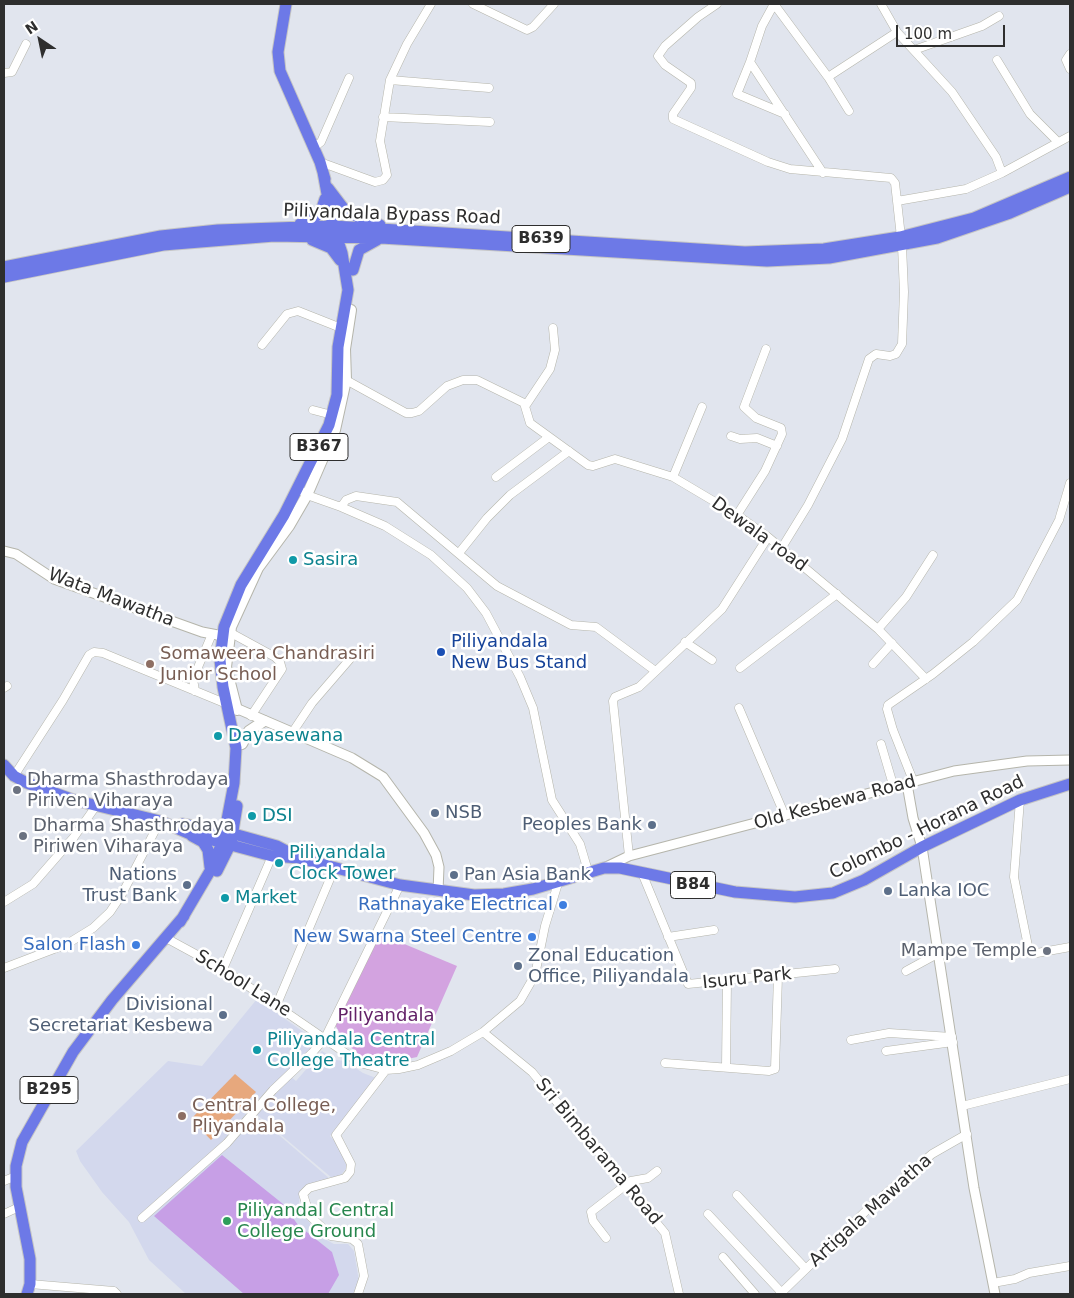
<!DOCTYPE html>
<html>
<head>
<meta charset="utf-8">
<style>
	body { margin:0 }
	#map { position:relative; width:1074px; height:1298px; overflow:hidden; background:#e1e5ee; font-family:"DejaVu Sans",sans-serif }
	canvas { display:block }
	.frame { position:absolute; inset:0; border:5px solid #2e2e2e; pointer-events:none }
	.north { position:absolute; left:15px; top:15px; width:50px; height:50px; -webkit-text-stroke:4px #fff; paint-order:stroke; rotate:326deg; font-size:14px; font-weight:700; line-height:20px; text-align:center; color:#2e2e2e }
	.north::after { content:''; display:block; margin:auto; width:18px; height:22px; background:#2e2e2e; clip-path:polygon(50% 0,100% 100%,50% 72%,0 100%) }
	.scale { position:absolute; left:896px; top:25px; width:109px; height:22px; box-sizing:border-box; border:2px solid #2e2e2e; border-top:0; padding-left:6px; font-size:15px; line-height:18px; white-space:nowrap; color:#2e2e2e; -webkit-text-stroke:4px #fff; paint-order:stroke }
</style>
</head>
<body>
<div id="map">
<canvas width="1074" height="1298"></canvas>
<div class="frame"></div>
<div class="north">N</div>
<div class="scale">100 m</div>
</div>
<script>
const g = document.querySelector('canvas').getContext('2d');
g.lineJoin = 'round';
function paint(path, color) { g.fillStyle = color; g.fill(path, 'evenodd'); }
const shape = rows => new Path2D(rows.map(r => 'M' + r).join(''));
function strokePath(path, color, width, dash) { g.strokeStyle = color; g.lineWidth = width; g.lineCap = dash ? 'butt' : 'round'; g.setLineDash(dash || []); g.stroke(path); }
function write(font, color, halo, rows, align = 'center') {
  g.font = font + ' "DejaVu Sans",sans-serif'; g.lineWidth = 5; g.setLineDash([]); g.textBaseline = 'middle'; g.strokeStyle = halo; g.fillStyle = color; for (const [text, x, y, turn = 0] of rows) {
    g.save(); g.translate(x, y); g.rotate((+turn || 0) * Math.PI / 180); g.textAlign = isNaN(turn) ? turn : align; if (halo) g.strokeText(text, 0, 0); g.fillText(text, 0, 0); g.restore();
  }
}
const education = shape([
	[257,999,316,1041,313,1049,291,1067,293,1069,251,1111,330,1179,305,1187,300,1192,299,1202,302,1213,321,1237,334,1244,348,1244,354,1251,359,1281,356,1291,352,1294,186,1294,149,1260,129,1222,102,1192,80,1161,76,1151,168,1061,202,1066],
	[322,1051,336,1060,345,1061,363,1073,376,1078,330,1136,339,1145,347,1167,341,1175,332,1178,255,1113,290,1076,296,1081]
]);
const green = shape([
	[378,933,457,966,417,1057,393,1062,364,1059,344,1041,333,1021]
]);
const pitch = shape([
	[222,1155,283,1204,298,1225,332,1252,339,1275,328,1294,244,1294,154,1216]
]);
const water = shape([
	[235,1074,256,1092,211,1140,191,1119]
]);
const minor = shape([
	[473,4,527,30,533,27,554,4],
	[717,4,698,17,665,46,658,56,665,65,691,83,691,88,673,114,673,119,768,162,790,169,891,178,895,183,897,201],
	[881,4,897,32,952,92,996,157,1002,173],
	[914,50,982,26,999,16],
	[1070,54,1066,60,1070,69],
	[997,60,1030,114,1058,142],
	[750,62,737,94,785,114],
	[4,73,12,72,26,44],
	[828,77,897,32],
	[390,80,489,88],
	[383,117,490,122],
	[313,148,321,142,349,78],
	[320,162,375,182,383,180,387,175,380,141,390,80,407,44,431,4],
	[823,173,750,62,762,26,774,4,828,77,849,111],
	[262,345,287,314,298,311,341,328],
	[342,379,346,380,406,413,412,413,419,411,447,386,463,380,477,380,524,403,530,423,588,465,593,466,615,459,673,477,737,515,768,537,878,629,926,679],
	[526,405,550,369,555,350,553,328],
	[313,410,332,415],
	[731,436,740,439,757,438,777,446],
	[496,477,549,437],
	[673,477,702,407],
	[298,488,307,495,341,507,346,500,356,496,397,502,497,586,571,625,596,627,654,670],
	[341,507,385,526,431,555,467,588,486,613,520,677,533,708,552,800,580,844,588,871],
	[737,515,765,471,782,434,781,428,756,418,744,407,766,349],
	[781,549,808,505,842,439,869,359,876,354,890,356,896,354,902,344,904,292,902,246,897,201,966,189,1002,173,1070,136],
	[459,553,487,518,510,495,569,451],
	[878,629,906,597,933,555],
	[231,633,275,657,280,662,282,669,251,716],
	[685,642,712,660],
	[873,664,892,643],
	[740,668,837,594],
	[4,688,7,686],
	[195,691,193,679,212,634],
	[739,708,785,816],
	[292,733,312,703,356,652],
	[881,744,894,788],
	[14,776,63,700,89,655,94,652,103,653,227,704],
	[914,783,893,730,887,709,888,705,933,674,973,642,1017,600,1059,520,1070,483],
	[1020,800,1014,877,1028,946,1031,951,1037,953,1070,947],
	[629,856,613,701,615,697,639,687,722,609,768,537],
	[642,873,688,984,835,969],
	[4,902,33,884,74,837,96,806],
	[668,937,714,930],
	[166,938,223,969,360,1063,386,1070,399,1069,418,1065,451,1051,483,1032,520,1001,535,975,545,926,559,880],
	[4,968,67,944,93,928,110,912,122,894,160,821],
	[223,969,272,856],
	[906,971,939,953],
	[277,1004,335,867],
	[483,1032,532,1072,665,1233,679,1294],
	[851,1040,889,1033,952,1037],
	[886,1051,953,1042],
	[665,1063,769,1071,775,1069,778,976],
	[726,1067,727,981],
	[962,1106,1070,1079],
	[4,1181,16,1176],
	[737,1195,806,1269],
	[4,1214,19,1207],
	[708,1214,782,1293],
	[142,1218,227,1143,273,1090,312,1053,325,1038,400,885],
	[606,1238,593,1221,591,1212,631,1181,648,1178,657,1171],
	[723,1257,755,1294],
	[993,1283,1015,1279,1029,1273,1070,1266],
	[30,1284,114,1291,117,1294],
	[358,1294,364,1276,358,1244,352,1239,331,1236,310,1216,303,1194,309,1188,345,1178,350,1172,351,1164,336,1135,386,1070],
	[780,1294,869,1208,932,1154,967,1134]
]);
const tertiary = shape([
	[4,551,16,554,54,579,202,632,223,636],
	[231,706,352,758,383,777,424,833,436,855,439,867,438,891],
	[907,784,913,818,922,847,974,1188,995,1294],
	[606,867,629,856,954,771,1027,761,1070,760]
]);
const secondary = shape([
	[237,710,226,667,231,627,258,568,289,526,307,495,335,430,346,380,345,349,351,310],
	[242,744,249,731,264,721]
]);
const primary = shape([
	[286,4,278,52,280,71,320,162,325,179],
	[328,188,344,209,360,218,380,225],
	[300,224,320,214,325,199],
	[312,240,331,248,340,260],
	[4,267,161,236,218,230,333,226,745,252,824,249,900,237,974,218,1070,177],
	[353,270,359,250,377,240],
	[4,277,163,245,274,236,381,238,767,261,829,258,937,238,1010,213,1070,187],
	[4,765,14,776,27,783,74,800,160,821,190,834,272,856,299,858,400,885,474,895,504,894,533,889,604,868,620,868,735,892,795,897,833,893,864,880,922,847,1020,800,1070,784],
	[182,824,234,834,277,846,296,856],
	[192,836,203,842,208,850,210,867],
	[217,871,231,843,237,806],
	[180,922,210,871,223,841,234,783,236,748,223,687,220,660,224,627,241,585,284,515,329,425,337,395,338,347,348,290,342,253,333,226,323,172],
	[27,1294,30,1284,30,1259,16,1187,16,1166,22,1142,73,1052,112,1000,184,916]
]);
const markers = [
	[293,560,5,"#0f9aa8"],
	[441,652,5,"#1a4fb4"],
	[150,664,5,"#8d6e63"],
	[218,736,5,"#0f9aa8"],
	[17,790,5,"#6b7280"],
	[435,813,5,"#5c6f8a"],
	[252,816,5,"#0f9aa8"],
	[652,825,5,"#5c6f8a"],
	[23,836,5,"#6b7280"],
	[279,863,5,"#0f9aa8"],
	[454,875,5,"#5c6f8a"],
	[187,885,5,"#5c6f8a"],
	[888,891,5,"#5c6f8a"],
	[225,898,5,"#0f9aa8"],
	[563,905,5,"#3f7fe0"],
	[532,937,5,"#3f7fe0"],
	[136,945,5,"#3f7fe0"],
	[1047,951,5,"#6b7280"],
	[518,966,5,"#5c6f8a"],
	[223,1015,5,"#5c6f8a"],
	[257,1050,5,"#0f9aa8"],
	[182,1116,5,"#8d6e63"],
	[227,1221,5,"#2e9e5b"]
];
const shields = [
	[541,239,58],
	[319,447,58],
	[693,885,45],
	[49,1090,58]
];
const shieldNames = [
	["B639",541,239],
	["B367",319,447],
	["B84",693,885],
	["B295",49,1090]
];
const streetNames = [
	["Piliyandala Bypass Road",392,215,2],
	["Dewala road",759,535,36],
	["Wata Mawatha",111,598,21],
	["Old Kesbewa Road",835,803,-15],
	["Colombo - Horana Road",927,828,-26],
	["Isuru Park",747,979,-6],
	["School Lane",243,984,32],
	["Sri Bimbarama Road",598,1152,50],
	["Artigala Mawatha",871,1211,-42]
];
const cultureNames = [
	["Sasira",303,560],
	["Dayasewana",228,736],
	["DSI",262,816],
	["Piliyandala",289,853],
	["Clock Tower",289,874],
	["Market",235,898],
	["Piliyandala Central",267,1040],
	["College Theatre",267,1061]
];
const transitNames = [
	["Piliyandala",451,642],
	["New Bus Stand",451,663]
];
const educationNames = [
	["Somaweera Chandrasiri",160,654],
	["Junior School",160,675],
	["Central College,",192,1106],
	["Pliyandala",192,1127]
];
const worshipNames = [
	["Dharma Shasthrodaya",27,780],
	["Piriven Viharaya",27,801],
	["Dharma Shasthrodaya",33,826],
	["Piriwen Viharaya",33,847],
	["Mampe Temple",1037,951,"right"]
];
const serviceNames = [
	["NSB",445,813],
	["Peoples Bank",642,825,"right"],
	["Nations",177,875,"right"],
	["Trust Bank",177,896,"right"],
	["Pan Asia Bank",464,875],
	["Lanka IOC",898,891],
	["Zonal Education",528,956],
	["Office, Piliyandala",528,977],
	["Divisional",213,1005,"right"],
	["Secretariat Kesbewa",213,1026,"right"]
];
const shopNames = [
	["Rathnayake Electrical",553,905],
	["New Swarna Steel Centre",522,937],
	["Salon Flash",126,945]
];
const parkNames = [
	["Piliyandala",386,1016]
];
const leisureNames = [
	["Piliyandal Central",237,1211],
	["College Ground",237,1232]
];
paint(education, '#d3d8ed');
paint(green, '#d3a3e0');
paint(pitch, '#c79fe6');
paint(water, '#e7a87d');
strokePath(minor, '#b5b5ab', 9);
strokePath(tertiary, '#b5b5ab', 11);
strokePath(secondary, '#b5b5ab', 12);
strokePath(primary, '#c4c4c4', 13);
strokePath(minor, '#fff', 8);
strokePath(tertiary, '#fff', 9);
strokePath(secondary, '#fff', 10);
strokePath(primary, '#6d79e7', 11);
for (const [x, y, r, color] of markers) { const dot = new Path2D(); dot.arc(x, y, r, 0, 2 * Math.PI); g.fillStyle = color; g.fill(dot); strokePath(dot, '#fff', 2); }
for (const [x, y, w] of shields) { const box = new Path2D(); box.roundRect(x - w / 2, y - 13.5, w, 27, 4); g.fillStyle = '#fff'; g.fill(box); strokePath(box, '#2e2e2e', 1); }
write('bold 16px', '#2e2e2e', null, shieldNames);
write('18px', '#2e2e2e', '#fff', streetNames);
write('18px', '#0d838f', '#fff', cultureNames, 'left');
write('18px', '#164399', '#fff', transitNames, 'left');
write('18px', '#785e54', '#fff', educationNames, 'left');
write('18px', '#5b616d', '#fff', worshipNames, 'left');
write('18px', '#4e5e75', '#fff', serviceNames, 'left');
write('18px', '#366cbe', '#fff', shopNames, 'right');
write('18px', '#622167', '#fff', parkNames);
write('18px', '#27864d', '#fff', leisureNames, 'left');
</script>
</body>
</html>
